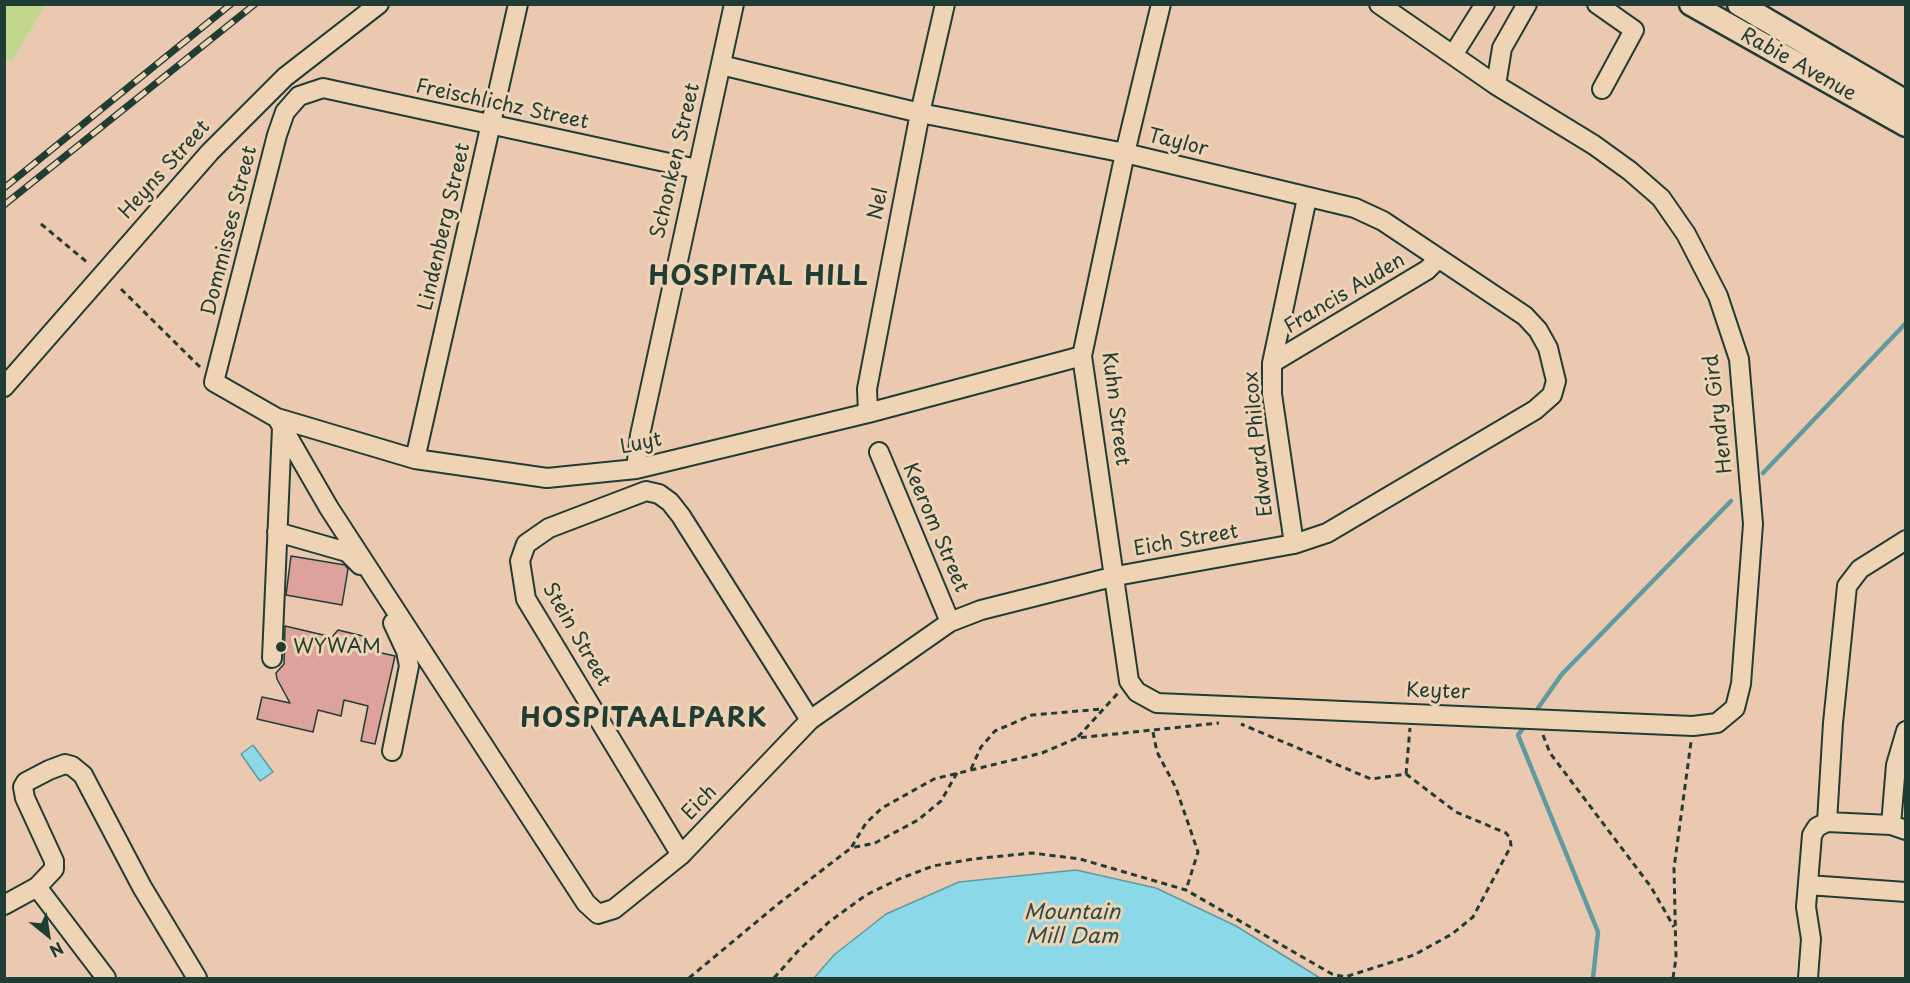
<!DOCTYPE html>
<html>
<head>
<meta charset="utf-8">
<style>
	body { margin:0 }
	#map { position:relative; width:1910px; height:983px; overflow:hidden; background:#ebc9b0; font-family:"Playpen Sans",sans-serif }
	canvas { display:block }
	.frame { position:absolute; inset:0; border:6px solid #1f3d34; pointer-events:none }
	.north { position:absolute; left:18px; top:905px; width:60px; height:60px; -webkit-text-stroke:4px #efd3b5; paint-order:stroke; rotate:150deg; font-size:16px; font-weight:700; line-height:24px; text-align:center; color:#1f3d34 }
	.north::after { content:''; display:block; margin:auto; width:21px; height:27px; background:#1f3d34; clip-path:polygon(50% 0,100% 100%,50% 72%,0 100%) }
</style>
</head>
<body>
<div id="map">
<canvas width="1910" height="983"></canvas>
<div class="frame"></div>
<div class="north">N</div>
</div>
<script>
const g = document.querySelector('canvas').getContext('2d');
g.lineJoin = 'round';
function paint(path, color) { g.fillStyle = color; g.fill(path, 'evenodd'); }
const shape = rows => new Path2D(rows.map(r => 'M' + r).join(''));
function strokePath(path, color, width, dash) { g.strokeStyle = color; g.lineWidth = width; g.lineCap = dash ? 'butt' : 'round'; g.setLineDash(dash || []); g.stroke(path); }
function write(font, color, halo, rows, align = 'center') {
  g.font = font + ' "Playpen Sans",sans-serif'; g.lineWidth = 6; g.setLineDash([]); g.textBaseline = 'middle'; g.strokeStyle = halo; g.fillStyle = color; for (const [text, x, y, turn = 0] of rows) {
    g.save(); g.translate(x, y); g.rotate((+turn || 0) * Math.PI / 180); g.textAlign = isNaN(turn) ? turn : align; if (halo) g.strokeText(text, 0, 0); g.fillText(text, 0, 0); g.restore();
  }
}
const green = shape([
	[4,5,46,5,11,62,5,58]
]);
const water = shape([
	[253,745,273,772,260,781,241,754,253,745],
	[1076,870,1156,888,1236,926,1320,978,814,978,834,955,886,914,959,882,1076,870]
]);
const stream = shape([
	[1763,473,1906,323],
	[1538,708,1562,674,1731,501],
	[1522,730,1518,735,1598,932,1593,978]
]);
const building = shape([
	[291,556,345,565,348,569,342,605,286,595,291,556],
	[285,626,332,637,338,630,367,637,364,649,395,656,375,744,361,741,368,706,344,700,341,716,318,710,313,732,257,719,262,697,290,703,277,679,276,673,284,664,285,626]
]);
const path = shape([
	[41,224,88,263],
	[121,289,201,368],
	[1153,732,1157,752,1176,788,1198,852,1186,890],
	[1543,735,1550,753,1651,887,1674,927],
	[1078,737,1118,693],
	[971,769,981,747,995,731,1032,715,1103,709],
	[957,773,941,801,918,820,875,843,851,848,866,823,882,808,934,779,971,770,1042,753,1077,738,1219,723],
	[1406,774,1410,728],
	[689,978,778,904,851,848],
	[774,978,798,951,829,922,866,895,899,879,933,866,973,859,1032,853,1080,859,1186,890,1332,974,1345,977,1414,955,1452,934,1473,917,1511,846,1510,838,1506,833,1456,812,1406,774,1371,779,1241,724],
	[1673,978,1676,958,1674,868,1691,742]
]);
const minor = shape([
	[1161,4,1125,153,1082,356,1129,681,1137,692,1157,703,1693,726,1717,723,1735,708,1741,684,1753,524,1739,359,1718,296,1686,234,1661,198,1630,171,1594,145,1496,85,1379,4],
	[1597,4,1634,30,1602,89],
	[1453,55,1485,4],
	[1496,85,1502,48,1527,4],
	[697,169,323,88,299,96,285,112,277,135,214,382,277,418,415,459,547,478,636,469,868,413,1082,356],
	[1272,363,1427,270,1438,259],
	[4,387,210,152,285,77,379,4],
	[868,413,867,389,920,113,945,4],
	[277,418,329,508,586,903,598,914,614,909,681,855,810,720,950,622,981,610,1116,576,1294,544,1327,533,1535,410,1552,395,1556,381,1548,348,1538,330,1525,316,1383,221,1355,208,1125,153,920,113,721,65],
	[879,452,950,622],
	[415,459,518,4],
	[636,469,640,435,734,4],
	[277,532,347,552,360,565],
	[1294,544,1272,394,1272,363,1307,198],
	[272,658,282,428],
	[392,751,409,666,406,651,393,623],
	[1827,822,1833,723,1847,586,1860,569,1906,540],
	[1891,825,1896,765,1906,731],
	[681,855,526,599,520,561,526,544,549,528,646,491,659,494,670,502,681,516,810,720],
	[1808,885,1906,892],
	[37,887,106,978],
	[4,905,37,887,54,869,54,861,25,798,23,787,26,782,49,770,65,764,72,766,83,775,142,887,197,978],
	[1808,978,1811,939,1806,907,1812,835,1817,827,1827,822,1891,825,1906,830]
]);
const major = shape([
	[1691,4,1906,125],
	[1739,4,1906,102]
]);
const rail = shape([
	[4,188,231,4],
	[4,205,255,4]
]);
const markers = [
	[281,647,6,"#1f3d34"]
];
const streetNames = [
	["Rabie Avenue",1798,65,29],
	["Freischlichz Street",502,105,12],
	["Taylor",1178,143,14],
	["Schonken Street",676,161,-77],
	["Heyns Street",165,170,-48],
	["Nel",879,204,-79],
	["Lindenberg Street",445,227,-77],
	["Dommisses Street",230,231,-76],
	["Francis Auden",1345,294,-31],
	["Kuhn Street",1115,409,83],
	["Hendry Gird",1719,414,-97],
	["Luyt",641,444,-12],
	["Edward Philcox",1259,444,-96],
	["Keerom Street",935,528,67],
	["Eich Street",1186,541,-10],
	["Stein Street",576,635,60],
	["Keyter",1438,692,2],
	["Eich",700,803,-46]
];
const poiNames = [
	["WYWAM",293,647]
];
const waterNames = [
	["Mountain",1072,913],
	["Mill Dam",1072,937]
];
const districtNames = [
	["HOSPITAL HILL",759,278],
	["HOSPITAALPARK",644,720]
];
paint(green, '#c3d78c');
paint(water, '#8ad8e8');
strokePath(water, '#5f9aa0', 1.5);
strokePath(stream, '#5f9aa0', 4.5);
paint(building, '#dca29b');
strokePath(building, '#1f3d34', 1.5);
strokePath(minor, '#1f3d34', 22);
strokePath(major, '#1f3d34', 27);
strokePath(path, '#1f3d34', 3, [6, 4.5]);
strokePath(minor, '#efd3b5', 18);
strokePath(major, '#efd3b5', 22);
strokePath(rail, '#1f3d34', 7);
strokePath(rail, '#efd3b5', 4.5, [14]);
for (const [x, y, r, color] of markers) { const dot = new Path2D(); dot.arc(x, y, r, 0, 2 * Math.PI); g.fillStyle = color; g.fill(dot); strokePath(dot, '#efd3b5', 2); }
write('20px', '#1f3d34', '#efd3b5', streetNames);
write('20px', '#1f3d34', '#efd3b5', poiNames, 'left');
write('italic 21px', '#2a4c46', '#efd3b5', waterNames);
g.letterSpacing = '1.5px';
write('bold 26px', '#1f3d34', '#efd3b5', districtNames);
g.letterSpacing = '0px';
</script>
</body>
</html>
